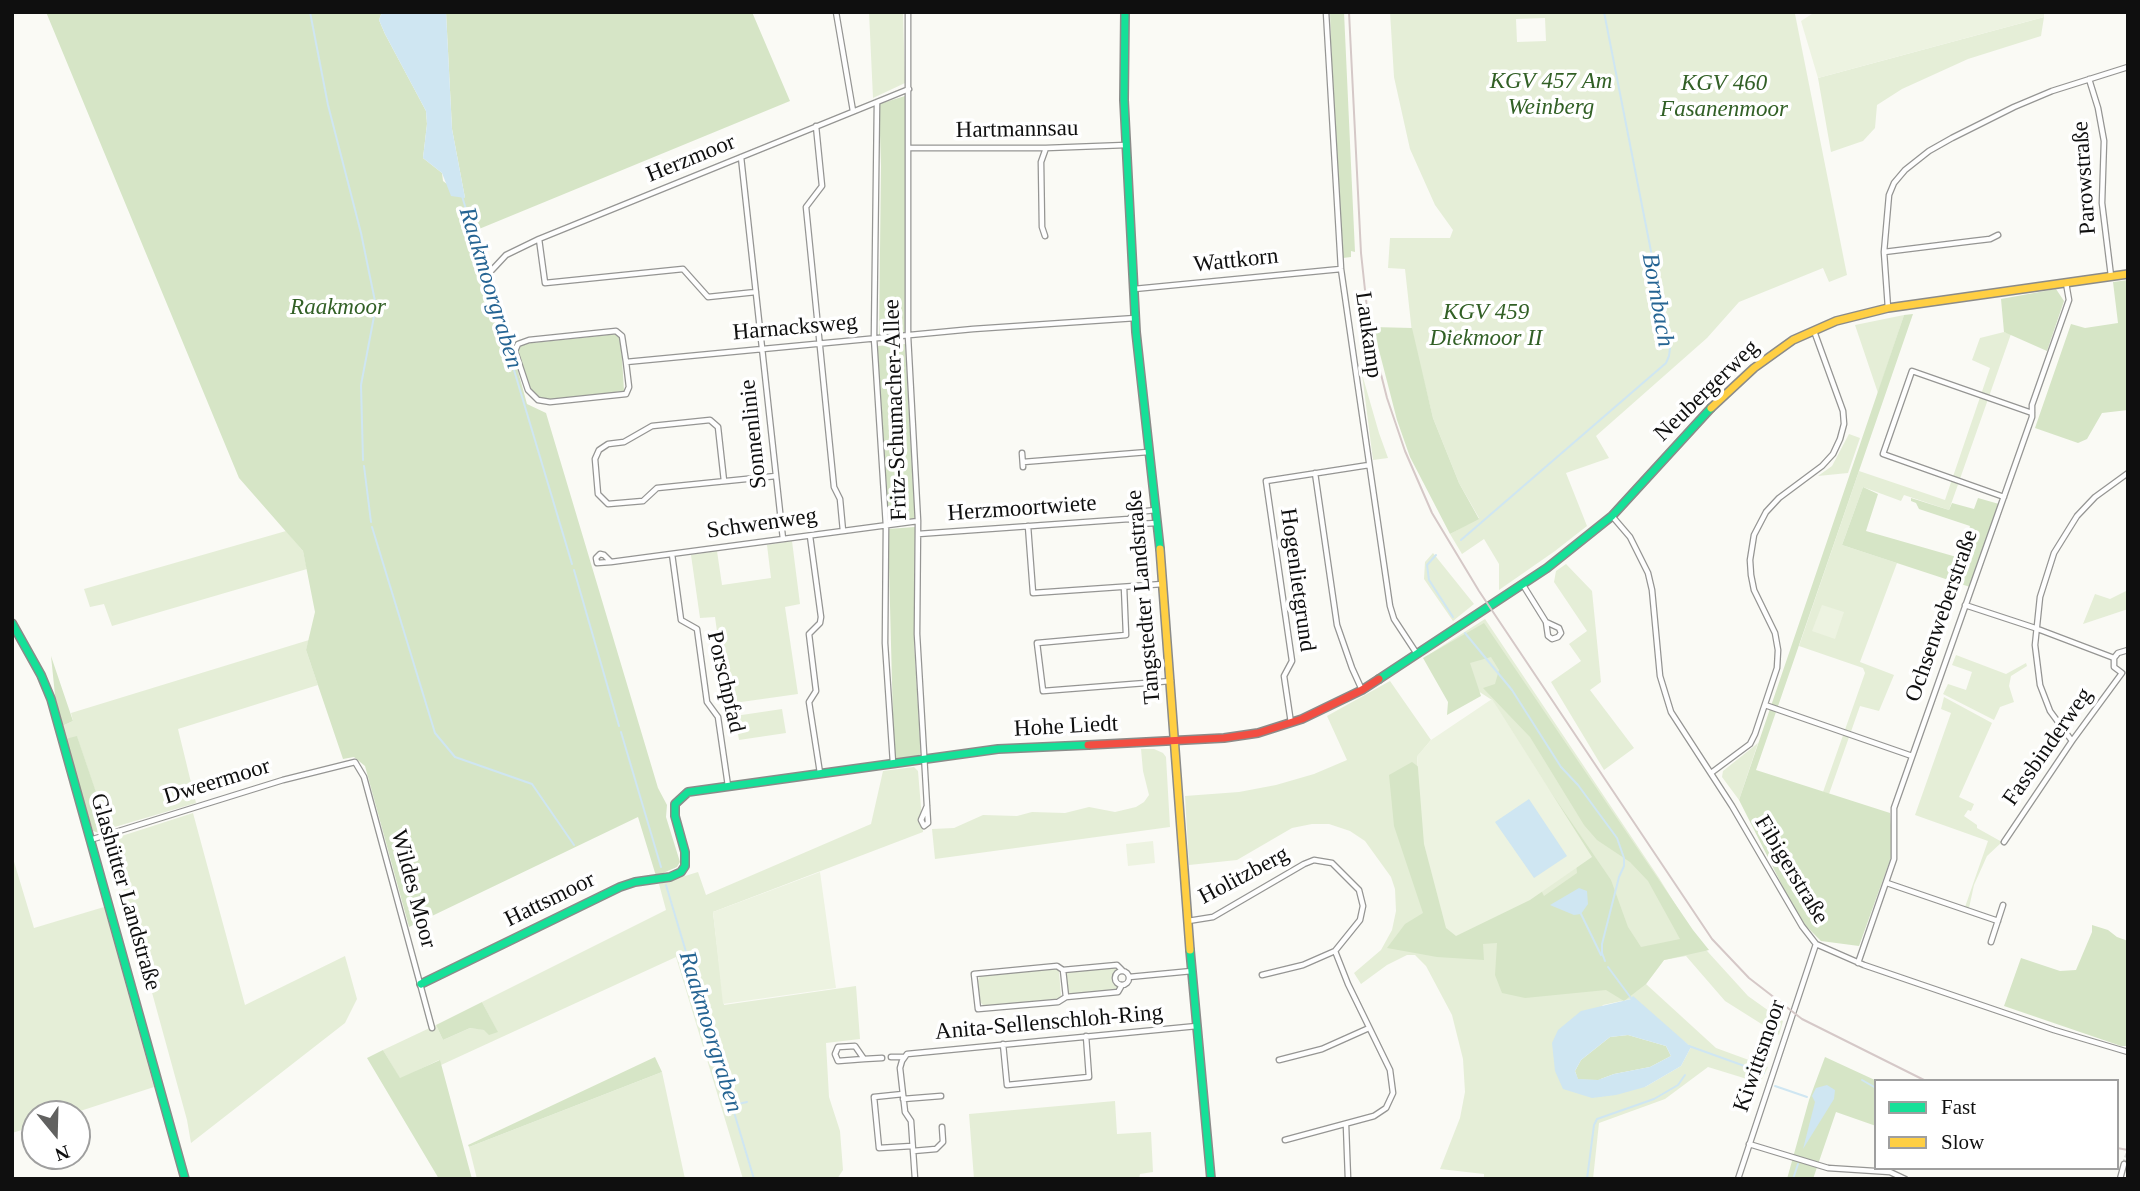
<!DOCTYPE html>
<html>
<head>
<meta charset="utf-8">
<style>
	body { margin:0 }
	#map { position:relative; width:2140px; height:1191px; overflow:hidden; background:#fafaf5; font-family:"Times New Roman",serif }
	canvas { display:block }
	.frame { position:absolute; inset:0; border:14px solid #0f0f0f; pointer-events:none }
	.legend { position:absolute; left:1874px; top:1079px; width:245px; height:91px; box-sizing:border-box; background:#fff; border:2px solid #9f9f9f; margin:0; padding:9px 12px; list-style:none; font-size:21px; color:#0f0f0f }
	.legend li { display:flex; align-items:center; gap:14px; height:35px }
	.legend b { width:35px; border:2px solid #9f9f9f }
	.north { position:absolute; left:21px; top:1100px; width:70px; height:70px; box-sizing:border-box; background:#fff; border:2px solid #9f9f9f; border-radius:50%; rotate:161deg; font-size:19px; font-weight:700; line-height:28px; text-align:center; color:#0f0f0f }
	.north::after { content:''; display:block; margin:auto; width:24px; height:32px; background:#616160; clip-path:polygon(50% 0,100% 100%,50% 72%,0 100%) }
</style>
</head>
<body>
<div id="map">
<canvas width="2140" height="1191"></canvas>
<div class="frame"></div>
<ul class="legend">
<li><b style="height:9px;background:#16e098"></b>Fast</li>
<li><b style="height:9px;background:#ffcf43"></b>Slow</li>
</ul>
<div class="north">N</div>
</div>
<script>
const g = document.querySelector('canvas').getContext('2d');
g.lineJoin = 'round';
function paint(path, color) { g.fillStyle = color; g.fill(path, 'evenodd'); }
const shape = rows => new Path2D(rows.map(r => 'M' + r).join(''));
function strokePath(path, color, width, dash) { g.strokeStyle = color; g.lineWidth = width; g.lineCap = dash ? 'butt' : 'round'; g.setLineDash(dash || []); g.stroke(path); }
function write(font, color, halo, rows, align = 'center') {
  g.font = font + ' "Times New Roman",serif'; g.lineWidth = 7; g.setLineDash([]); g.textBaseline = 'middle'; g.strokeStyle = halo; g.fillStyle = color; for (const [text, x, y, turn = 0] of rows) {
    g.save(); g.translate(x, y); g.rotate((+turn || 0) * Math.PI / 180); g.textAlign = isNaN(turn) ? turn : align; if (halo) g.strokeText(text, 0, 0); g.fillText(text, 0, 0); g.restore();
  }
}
const green = shape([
	[869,12,903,12,905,83,873,98],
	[1390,12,1795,14,1847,275,1829,282,1823,268,1739,302,1707,338,1596,436,1609,458,1566,473,1587,526,1555,551,1499,590,1499,564,1484,539,1462,554,1450,534,1479,518,1459,483,1433,418,1412,333,1405,269,1388,268,1390,238,1450,238,1453,230,1435,205,1410,149,1394,77],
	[1545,18,1546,41,1517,42,1516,19],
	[2044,17,2041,36,1968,59,1902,89,1877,105,1875,128,1863,141,1831,152,1818,78],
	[1904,315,1878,393,1855,325],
	[2004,332,2011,334,1949,510,1904,495,1901,501,1863,487,1842,545,1897,563,1860,662,1894,675,1879,711,1860,706,1829,794,1823,792,1865,673,1863,668,1799,646,1859,471,1945,500,1990,368,1972,360,1980,338],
	[1362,374,1379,433,1388,458,1373,460],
	[1849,434,1860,438,1848,473,1818,476,1832,466],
	[286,531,303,551,307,569,112,626,104,604,90,607,84,589],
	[792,541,800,604,785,607,798,694,727,704,715,617,700,618,691,555,717,551,722,585,771,578,767,545],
	[1433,553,1474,604,1453,621,1424,579,1425,562],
	[1566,564,1592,591,1601,682,1590,690,1634,748,1604,770,1551,682,1581,661,1569,644,1587,631,1554,582,1556,571],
	[2128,590,2128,609,2083,624,2095,594,2110,599],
	[1485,619,1659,878,1698,941,1748,996,1783,1021,1779,1035,1725,1001,1686,956,1664,960,1646,984,1716,1048,1768,1067,1760,1083,1708,1067,1665,1099,1599,1123,1593,1179,1484,1179,1484,1174,1440,1169,1460,1118,1465,1092,1463,1059,1452,1015,1426,966,1415,955,1407,955,1387,965,1361,984,1354,973,1381,950,1392,930,1396,911,1395,889,1391,877,1365,841,1350,831,1329,824,1312,824,1292,828,1237,860,1189,865,1185,796,1239,792,1276,785,1314,774,1347,760,1327,716,1390,681,1431,740,1417,757,1424,844,1492,700,1425,657],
	[1631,999,1691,1047,1681,1066,1645,1087,1555,1071,1603,1005],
	[309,640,306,650,318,685,178,729,196,803,108,829,77,737,65,739,62,726,73,721,71,713],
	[1956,655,2006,674,2026,663,2027,666,2011,676,2009,686,2014,702,2000,707,1994,720,1943,694,1948,684,1966,690,1972,672,1952,665],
	[1944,697,1992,723,1959,797,1974,804,1971,811,1968,810,1964,816,1977,825,1977,828,2002,842,1987,856,1974,885,1969,908,1965,907,1988,841,1915,815,1951,713,1941,709],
	[782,709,786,733,739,740,735,716],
	[1758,743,1739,800,1722,777,1723,771],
	[1141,749,1154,749,1163,753,1166,757,1170,827,935,859,932,829,954,828,983,815,1017,816,1032,812,1065,813,1089,807,1115,812,1136,807,1144,802,1149,795,1143,771],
	[914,767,918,771,923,832,713,912,724,1005,856,986,860,1039,826,1043,829,1097,840,1131,843,1170,837,1179,743,1179,676,957,441,1065,439,1060,400,1079,383,1050,436,1025,443,1040,470,1028,497,1031,482,1002,666,910,659,884,698,872,706,895,871,824,883,771],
	[193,813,245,1005,345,956,357,999,345,1023,191,1143,187,1120,126,898,113,853,103,842],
	[12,855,34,928,104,907,154,1087,71,1114,35,1114,35,1126,12,1133],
	[1116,967,1120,970,1113,977,1114,981,1121,986,1118,989,1067,995,1065,972],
	[1057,968,1059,971,1061,996,1058,999,984,1006,980,1002,978,981,980,976],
	[662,1072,685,1179,477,1179,469,1147],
	[1115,1101,1117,1134,1151,1132,1153,1172,1140,1174,1139,1179,974,1179,969,1114]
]);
const forest = shape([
	[46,12,382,12,379,20,385,34,426,111,427,124,423,158,442,173,443,181,465,198,452,129,446,12,752,12,790,101,479,229,527,404,546,413,658,788,667,805,666,817,680,862,677,867,656,876,638,817,409,927,365,766,354,757,343,759,306,650,315,612,303,551,239,478],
	[1330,12,1344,12,1355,252,1351,251,1351,257,1343,258,1333,104],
	[905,96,906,334,879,335,881,166,879,104],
	[2128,280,2128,410,2102,413,2087,439,2078,443,2035,428,2071,324,2085,328,2118,323,2113,282],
	[2056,289,2064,301,2047,351,2004,332,2001,299],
	[1913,314,1756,770,1890,813,1893,852,1859,946,1821,941,1807,927,1795,911,1739,800,1904,315],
	[1373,327,1412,328,1433,418,1459,483,1479,519,1450,534,1410,457,1397,420],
	[617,334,621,341,624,391,551,400,540,398,529,390,518,352,522,344],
	[905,344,915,519,889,522,877,346],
	[1863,487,1878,494,1866,531,1960,558,1970,526,1919,509,1916,503,1911,501,1911,498,1949,510,1952,503,1974,509,1978,498,1999,504,1970,587,1842,545],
	[915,527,914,642,921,753,917,757,894,759,888,529],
	[1484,623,1693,930,1709,950,1664,960,1646,984,1624,1001,1606,990,1525,998,1502,993,1495,975,1497,943,1483,944,1484,960,1437,957,1387,948,1405,924,1423,913,1394,826,1389,775,1412,762,1432,777,1537,882,1544,896,1577,873,1576,863,1515,740,1611,880,1628,927,1641,947,1680,939,1648,881,1630,862,1597,840,1584,825,1530,737,1483,688,1495,684,1499,670,1491,657,1470,663,1481,696,1447,715,1448,702,1423,658],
	[51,656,73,721,62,726,55,695],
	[77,736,100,804,108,832,99,833,93,831,65,739],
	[2092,925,2108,930,2117,937,2128,941,2128,1046,2121,1046,2004,1006,2021,958,2060,971,2076,970,2092,932],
	[482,1002,498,1032,489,1035,484,1030,470,1028,443,1040,436,1025],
	[1628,1035,1666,1046,1671,1056,1650,1067,1614,1074,1598,1080,1578,1079,1575,1071,1581,1060,1610,1037],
	[383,1050,400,1078,440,1060,472,1179,439,1179,367,1058],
	[655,1057,662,1072,469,1147,468,1145],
	[1825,1057,1877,1081,1876,1126,1836,1112,1813,1179,1787,1179,1809,1100]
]);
const pitch = shape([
	[1815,12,2044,12,2044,17,1818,78,1801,21],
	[1822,605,1844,612,1835,639,1812,631],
	[1492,699,1592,857,1530,900,1456,936,1446,928,1424,844,1417,756,1431,740],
	[1153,841,1155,863,1128,866,1126,844],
	[820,872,836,988,723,1004,713,912]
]);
const water = shape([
	[382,12,446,12,452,129,465,198,451,196,442,173,423,158,427,124,426,111,385,34,379,20],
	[1529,799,1567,856,1534,878,1495,822],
	[1579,888,1587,891,1588,904,1581,914,1574,915,1550,905],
	[1633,996,1691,1047,1681,1066,1645,1087,1616,1095,1592,1098,1563,1089,1555,1071,1552,1043,1558,1030,1581,1011,1631,999],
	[1628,1035,1666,1046,1671,1056,1650,1067,1614,1074,1598,1080,1578,1079,1575,1071,1581,1060,1610,1037],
	[1827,1085,1835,1090,1834,1099,1803,1149,1815,1102,1812,1096,1816,1088]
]);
const stream = shape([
	[310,12,328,105,361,233,376,306,361,385,363,460],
	[462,196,572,564],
	[364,466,371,522],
	[372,527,435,733,455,757,532,784,574,845],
	[1461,540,1666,363,1669,356,1670,348,1604,12],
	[1436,555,1427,565,1429,580,1453,617],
	[574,570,619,726],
	[1465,633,1512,690,1561,767,1578,785,1617,838,1624,858,1624,866,1619,877,1602,944,1602,953,1605,961],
	[621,732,661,867],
	[666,885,754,1179],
	[1581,914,1601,955],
	[1608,967,1631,998],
	[1689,1046,1764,1073],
	[1862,1080,1876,1088],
	[1775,1086,1807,1097],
	[738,1104,747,1102],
	[1587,1179,1594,1125,1597,1119,1654,1099,1678,1085,1685,1075],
	[1793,1179,1798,1164]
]);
const streetTunnel = shape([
	[2124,1164,2128,1153]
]);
const street = shape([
	[836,12,853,111],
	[908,12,908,336,918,521,917,634,928,823,924,826,921,820,927,806],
	[1326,12,1341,269,1355,366,1390,606,1394,619,1417,654],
	[2089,79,2098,108,2104,141,2102,203,2111,276],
	[877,102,874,338,886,526,885,643,893,763],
	[816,126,822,186,806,207,834,487,840,499,843,531],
	[908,148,1046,148,1126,145],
	[741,157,783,539],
	[1045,236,1042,227,1041,162,1046,148],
	[539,239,545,283,683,269,708,297,756,292],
	[1884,252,1973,241,1990,239,1998,235],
	[492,270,506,255,539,239,909,89],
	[1134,289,1341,269],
	[1888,308,1884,252,1889,195,1894,183,1905,170,1929,151,1952,138,2014,107,2052,91,2128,67],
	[626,362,629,387,626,394,550,402,538,400,528,390,515,351,518,344,529,340,616,331,622,336,626,362,973,329,1136,318],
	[1022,453,1023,467],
	[1023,462,1148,452],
	[1315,473,1337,625,1352,668,1362,690],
	[724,481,718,427,710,420,652,426,624,442,608,444,599,450,595,459,598,494,608,504,643,501,657,488,776,476],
	[2004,497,1883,454,1912,371,2032,413],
	[1612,516,1630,537,1648,573,1652,590,1660,676,1671,712,1732,806,1802,926,1816,944,1864,965,2054,1030,2128,1052],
	[1129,519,1137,512,1156,510],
	[1028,526,1033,593,1163,584],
	[918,534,1129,519,1138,524,1157,523],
	[810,536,821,617,820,623,809,634,816,691,809,702,820,773],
	[672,554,681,620,697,629,707,702,718,717,728,786],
	[611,562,597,563,596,558,600,554,604,555,611,562,918,521],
	[1523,585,1546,622,1548,636,1552,639,1558,637,1561,633,1559,628,1546,622],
	[1124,587,1126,635,1037,643,1043,691,1171,681],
	[1965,605,2035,628,2114,658],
	[2122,673,2114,667,2114,658,2118,653,2128,650],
	[1765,705,1912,756],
	[1291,723,1284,676,1292,661,1266,481,1369,465],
	[2072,741,2050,711,2040,685,2035,645,2040,597,2054,553,2077,516,2095,497,2128,473],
	[1711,773,1750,744,1755,734,1777,668,1778,650,1775,633,1754,590,1751,575,1750,560,1754,535,1766,512,1779,498,1822,466,1833,454,1840,439,1844,424,1843,411,1814,331],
	[90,840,283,780,355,762,364,777,432,1028],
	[2004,842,2072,741,2122,673],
	[1887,883,1998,921],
	[1188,921,1213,917,1304,864,1314,860,1332,863,1359,890,1363,906,1360,920,1335,951,1348,984,1390,1070,1393,1093,1386,1108,1374,1116,1285,1140],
	[1991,942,2003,905],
	[1858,963,1894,859,1894,808,2032,417,2032,405,2069,300,2066,283],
	[1063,970,1066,997],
	'1115 978a7 7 0 1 1 14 0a7 7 0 1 1-14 0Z',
	[1262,975,1303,965,1335,951],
	[1129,977,1192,971],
	[1122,985,1118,992,1066,997,1058,1002,978,1009,974,974,1057,966,1063,970,1117,965,1122,970],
	[1003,1044,1007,1085,1089,1077,1086,1036],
	[891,1057,904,1057],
	[864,1059,838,1061,835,1054,838,1047,855,1046,864,1059,882,1058],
	[1279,1060,1322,1049,1369,1028],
	[903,1094,874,1097,879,1148,912,1146],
	[903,1099,941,1096],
	[1346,1125,1348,1179],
	[1749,1144,1828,1168,1890,1172,1905,1179],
	[913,1151,936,1149,943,1142,942,1127],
	[915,1179,911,1121,905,1112,900,1068,902,1061,907,1054,1197,1026],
	[1738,1179,1816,944],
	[2120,1179,2124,1164]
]);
const fast = shape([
	[1125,12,1124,100,1136,332,1160,549],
	[12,623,41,675,51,699,185,1179],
	[1379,679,1547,568,1612,516,1711,408],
	[1190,950,1211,1179],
	[421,984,620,887,635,882,670,877,681,872,685,866,685,852,675,816,675,804,688,792,998,749,1088,745]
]);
const slow = shape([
	[1711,408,1754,368,1793,340,1836,321,1888,308,2128,274],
	[1160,549,1190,950]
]);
const jam = shape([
	[1088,745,1224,738,1258,733,1302,719,1362,690,1379,679]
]);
const rail = shape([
	[1349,12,1361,253,1369,327,1387,398,1405,451,1432,513,1479,591,1712,939,1749,978,1802,1019,1926,1081],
	[2117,1148,2128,1150]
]);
const parkNames = [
	["KGV 457 Am",1551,82],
	["Weinberg",1551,108],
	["KGV 460",1724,84],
	["Fasanenmoor",1724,110],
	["Raakmoor",338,308],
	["KGV 459",1486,313],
	["Diekmoor II",1486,339]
];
const streetNames = [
	["Hartmannsau",1017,130,-1],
	["Herzmoor",691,159,-22],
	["Parowstraße",2085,178,-94],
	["Wattkorn",1236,261,-6],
	["Harnacksweg",795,328,-5],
	["Laukamp",1368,335,82],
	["Neubergerweg",1707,391,-44],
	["Fritz-Schumacher-Allee",896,410,-92],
	["Sonnenlinie",754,434,-96],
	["Herzmoortwiete",1022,509,-4],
	["Schwenweg",762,524,-8],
	["Hogenlietgrund",1297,580,82],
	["Tangstedter Landstraße",1144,597,-95],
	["Ochsenweberstraße",1942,616,-71],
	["Porschpfad",725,682,77],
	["Hohe Liedt",1066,727,-3],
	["Fassbinderweg",2048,747,-55],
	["Dweermoor",217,782,-17],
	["Fibigerstraße",1791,870,59],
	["Holitzberg",1244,876,-28],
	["Wildes Moor",413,889,75],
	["Glashütter Landstraße",125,892,74],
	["Hattsmoor",550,900,-26],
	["Anita-Sellenschloh-Ring",1049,1023,-5],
	["Kiwittsmoor",1760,1056,-71]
];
const waterNames = [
	["Raakmoorgraben",490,288,73],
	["Bornbach",1657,300,80],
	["Raakmoorgraben",710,1032,73]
];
paint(green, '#e5eed7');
paint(forest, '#d6e5c6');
paint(pitch, '#edf3e1');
paint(water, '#cfe6f2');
strokePath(stream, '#cfe6f2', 2);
strokePath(streetTunnel, '#d7d7d2', 4.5, [4.5, 2]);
strokePath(street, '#959593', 7);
strokePath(fast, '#8b8b89', 10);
strokePath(slow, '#8b8b89', 10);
strokePath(jam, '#8b8b89', 10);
strokePath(street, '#fefefe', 4.5);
strokePath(fast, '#16e098', 7);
strokePath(slow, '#ffcf43', 7);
strokePath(jam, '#f24e42', 7);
strokePath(rail, '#d5c8c7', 2);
write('italic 23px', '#326026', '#fff', parkNames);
write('23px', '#0f0f0f', '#fff', streetNames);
write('italic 24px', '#256493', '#fff', waterNames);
</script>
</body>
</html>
